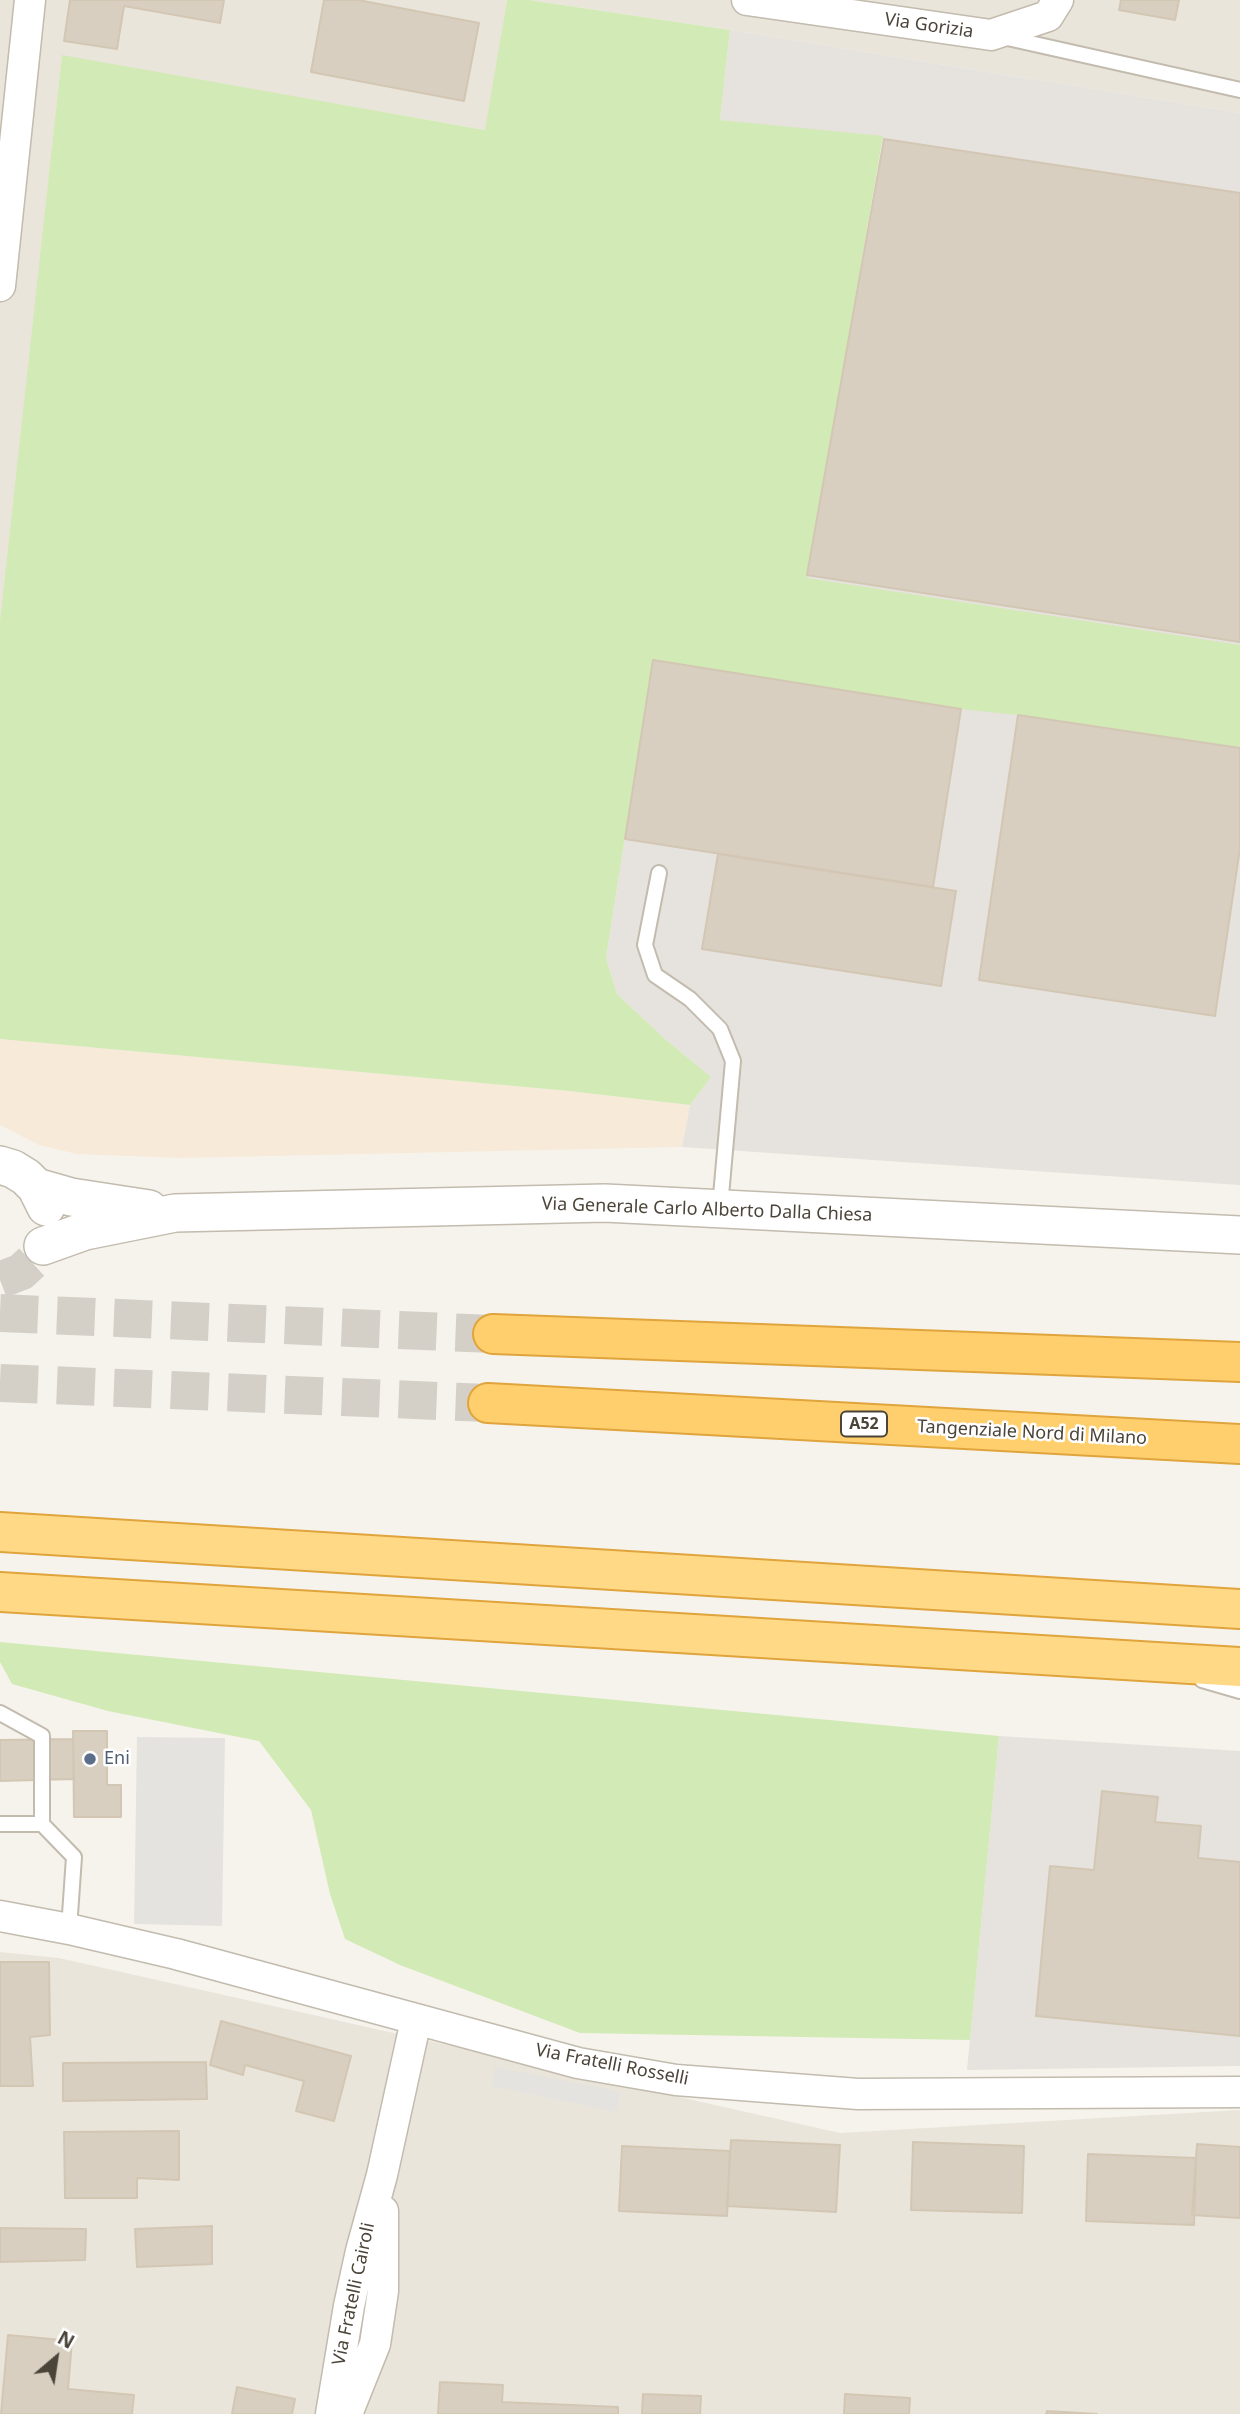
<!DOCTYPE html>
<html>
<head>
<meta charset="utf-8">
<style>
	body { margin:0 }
	#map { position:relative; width:1240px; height:2414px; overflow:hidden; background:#f6f3ec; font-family:"Noto Sans",sans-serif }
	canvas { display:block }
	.north { position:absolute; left:21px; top:2323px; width:70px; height:70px; -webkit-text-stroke:5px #fff; paint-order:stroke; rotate:29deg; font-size:19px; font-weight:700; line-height:28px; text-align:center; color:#4b4439 }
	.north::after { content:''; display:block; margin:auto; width:24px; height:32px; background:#4b4439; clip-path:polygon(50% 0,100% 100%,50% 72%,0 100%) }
</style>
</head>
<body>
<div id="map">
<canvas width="1240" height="2414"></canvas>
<div class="north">N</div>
</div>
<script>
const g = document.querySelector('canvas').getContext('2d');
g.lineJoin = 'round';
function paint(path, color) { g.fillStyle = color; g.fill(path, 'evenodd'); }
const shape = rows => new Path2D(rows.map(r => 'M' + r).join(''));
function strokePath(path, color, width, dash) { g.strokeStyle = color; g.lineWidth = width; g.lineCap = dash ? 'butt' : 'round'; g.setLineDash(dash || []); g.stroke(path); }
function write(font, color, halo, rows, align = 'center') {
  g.font = font + ' "Noto Sans",sans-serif'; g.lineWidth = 5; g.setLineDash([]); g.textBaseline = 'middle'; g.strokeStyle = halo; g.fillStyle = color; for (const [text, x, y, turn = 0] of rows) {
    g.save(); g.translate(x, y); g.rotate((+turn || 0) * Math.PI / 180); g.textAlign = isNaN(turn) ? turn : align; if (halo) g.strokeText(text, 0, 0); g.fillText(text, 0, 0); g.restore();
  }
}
const residential = shape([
	[0,0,507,0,486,130,62,56,0,641],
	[529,0,1240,0,1240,113,730,30],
	[0,1952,59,1958,840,2133,1240,2110,1240,2414,0,2414]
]);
const commercial = shape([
	[0,1039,569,1091,690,1105,682,1147,180,1158,77,1154,39,1145,0,1125]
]);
const industrial = shape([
	[730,30,1240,113,1240,1185,682,1147,690,1105,711,1077,664,1038,617,994,606,958,653,660,806,578,884,140,720,120],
	[999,1736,1240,1751,1240,2066,967,2070]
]);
const green = shape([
	[507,0,529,0,730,30,720,120,883,136,807,578,1240,645,1240,748,1018,715,961,709,653,660,606,958,617,994,664,1038,711,1077,690,1105,569,1091,0,1039,0,622,62,55,485,130],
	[0,1642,999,1736,970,2040,580,2033,400,1965,345,1939,330,1894,311,1810,259,1741,108,1711,12,1684,0,1662]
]);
const parking = shape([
	[137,1737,225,1738,222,1926,134,1924],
	[495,2067,621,2092,616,2112,491,2086]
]);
const building = shape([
	[70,0,224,0,220,23,124,6,117,49,64,41,70,0],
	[324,0,358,0,479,23,464,101,311,72,324,0],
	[1121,0,1179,0,1175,20,1119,10,1121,0],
	[884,139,1240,193,1240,642,807,575,884,139],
	[653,660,961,709,933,887,625,839,653,660],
	[1018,715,1240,748,1240,848,1215,1016,979,980,1018,715],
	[718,854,956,891,941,986,702,949,718,854],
	[73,1731,107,1731,107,1785,121,1785,121,1817,74,1817,73,1731],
	[73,1739,74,1779,0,1781,0,1740,73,1739],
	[1102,1791,1158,1797,1155,1822,1201,1826,1198,1858,1240,1862,1240,2036,1036,2016,1050,1866,1094,1870,1102,1791],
	[0,1962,49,1962,50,2035,30,2037,33,2086,0,2086,0,1962],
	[221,2021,351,2056,334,2121,296,2111,304,2081,245,2065,243,2075,210,2065,221,2021],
	[206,2062,207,2099,63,2101,63,2063,206,2062],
	[179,2131,179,2180,137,2178,137,2198,65,2198,64,2132,179,2131],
	[731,2140,840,2145,836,2212,727,2206,731,2140],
	[913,2142,1024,2146,1022,2213,911,2210,913,2142],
	[1197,2144,1240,2147,1240,2218,1192,2215,1197,2144],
	[622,2146,730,2151,727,2216,619,2211,622,2146],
	[1088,2154,1196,2158,1194,2225,1086,2221,1088,2154],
	[212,2226,212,2264,137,2267,135,2229,212,2226],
	[0,2228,86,2229,85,2260,0,2262,0,2228],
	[8,2335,72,2341,68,2389,134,2395,132,2414,1,2414,8,2335],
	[440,2382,503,2385,502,2402,618,2407,618,2414,438,2414,440,2382],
	[237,2387,295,2399,292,2414,232,2414,237,2387],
	[643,2394,701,2396,700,2414,642,2414,643,2394],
	[845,2394,910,2398,909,2414,844,2414,845,2394],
	[1047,2411,1097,2414,1046,2414,1047,2411]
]);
const tertiaryTunnel = shape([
	[0,1280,21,1272,33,1261]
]);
const motorwayTunnel = shape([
	[0,1313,493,1334],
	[0,1383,488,1403]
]);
const service = shape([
	[1003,37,1240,90],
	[659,873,645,945,655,975,690,999,720,1029,733,1061,720,1207],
	[1202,1680,1240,1691],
	[0,1713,42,1736,42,1824,0,1824],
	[42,1824,74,1857,69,1929]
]);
const minor = shape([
	[747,0,991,35,1048,16,1058,0],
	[0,286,30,0],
	[0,1916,69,1929,176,1954,578,2063,676,2080,858,2094,1240,2092],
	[331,2414,349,2306,361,2251,382,2175,416,2020],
	[347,2414,375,2344,383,2291,383,2211]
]);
const tertiary = shape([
	[0,1165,13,1169,26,1177,36,1187,46,1207],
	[36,1187,71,1197,149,1209],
	[43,1246,85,1231,175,1213,605,1203,1240,1235]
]);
const trunk = shape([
	[0,1532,1240,1609],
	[0,1592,1240,1667]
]);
const motorway = shape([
	[493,1334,1240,1362],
	[488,1403,1240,1444]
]);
const markers = [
	[90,1759,7,"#5c6f8a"]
];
const shields = [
	[864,1424,46]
];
const shieldNames = [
	["A52",864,1424]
];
const streetNames = [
	["Via Gorizia",929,26,8],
	["Via Generale Carlo Alberto Dalla Chiesa",707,1210,2],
	["Tangenziale Nord di Milano",1032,1433,3],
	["Via Fratelli Rosselli",612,2065,11],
	["Via Fratelli Cairoli",354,2294,-78]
];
const serviceNames = [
	["Eni",104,1759]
];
paint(residential, '#eae5da');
paint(commercial, '#f7ead8');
paint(industrial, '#e6e2dd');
paint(green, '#d2eab5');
paint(parking, '#e5e3e0');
paint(building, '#d8cfc1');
strokePath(building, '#d3c7b4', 2);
strokePath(tertiaryTunnel, '#d4d0c8', 37, [37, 18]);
strokePath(motorwayTunnel, '#d4d0c8', 38, [38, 19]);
strokePath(service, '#c2bbae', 18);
strokePath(minor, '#c2bbae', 33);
strokePath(tertiary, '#c2bbae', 40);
strokePath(trunk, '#e0a43c', 42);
strokePath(motorway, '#e0a43c', 42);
strokePath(service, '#fff', 14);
strokePath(minor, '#fff', 30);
strokePath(tertiary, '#fff', 37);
strokePath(trunk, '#ffd985', 38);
strokePath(motorway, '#ffcf6e', 38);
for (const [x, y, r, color] of markers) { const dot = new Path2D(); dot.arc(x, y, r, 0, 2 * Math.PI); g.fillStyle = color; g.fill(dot); strokePath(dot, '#fff', 2.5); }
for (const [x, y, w] of shields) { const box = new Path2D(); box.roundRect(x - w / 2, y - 12.5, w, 25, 5); g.fillStyle = '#fff'; g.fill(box); strokePath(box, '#4b4439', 2); }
write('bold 16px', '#4b4439', null, shieldNames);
write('18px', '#4b4439', '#fff', streetNames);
write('18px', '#4e5e75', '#fff', serviceNames, 'left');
</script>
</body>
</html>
